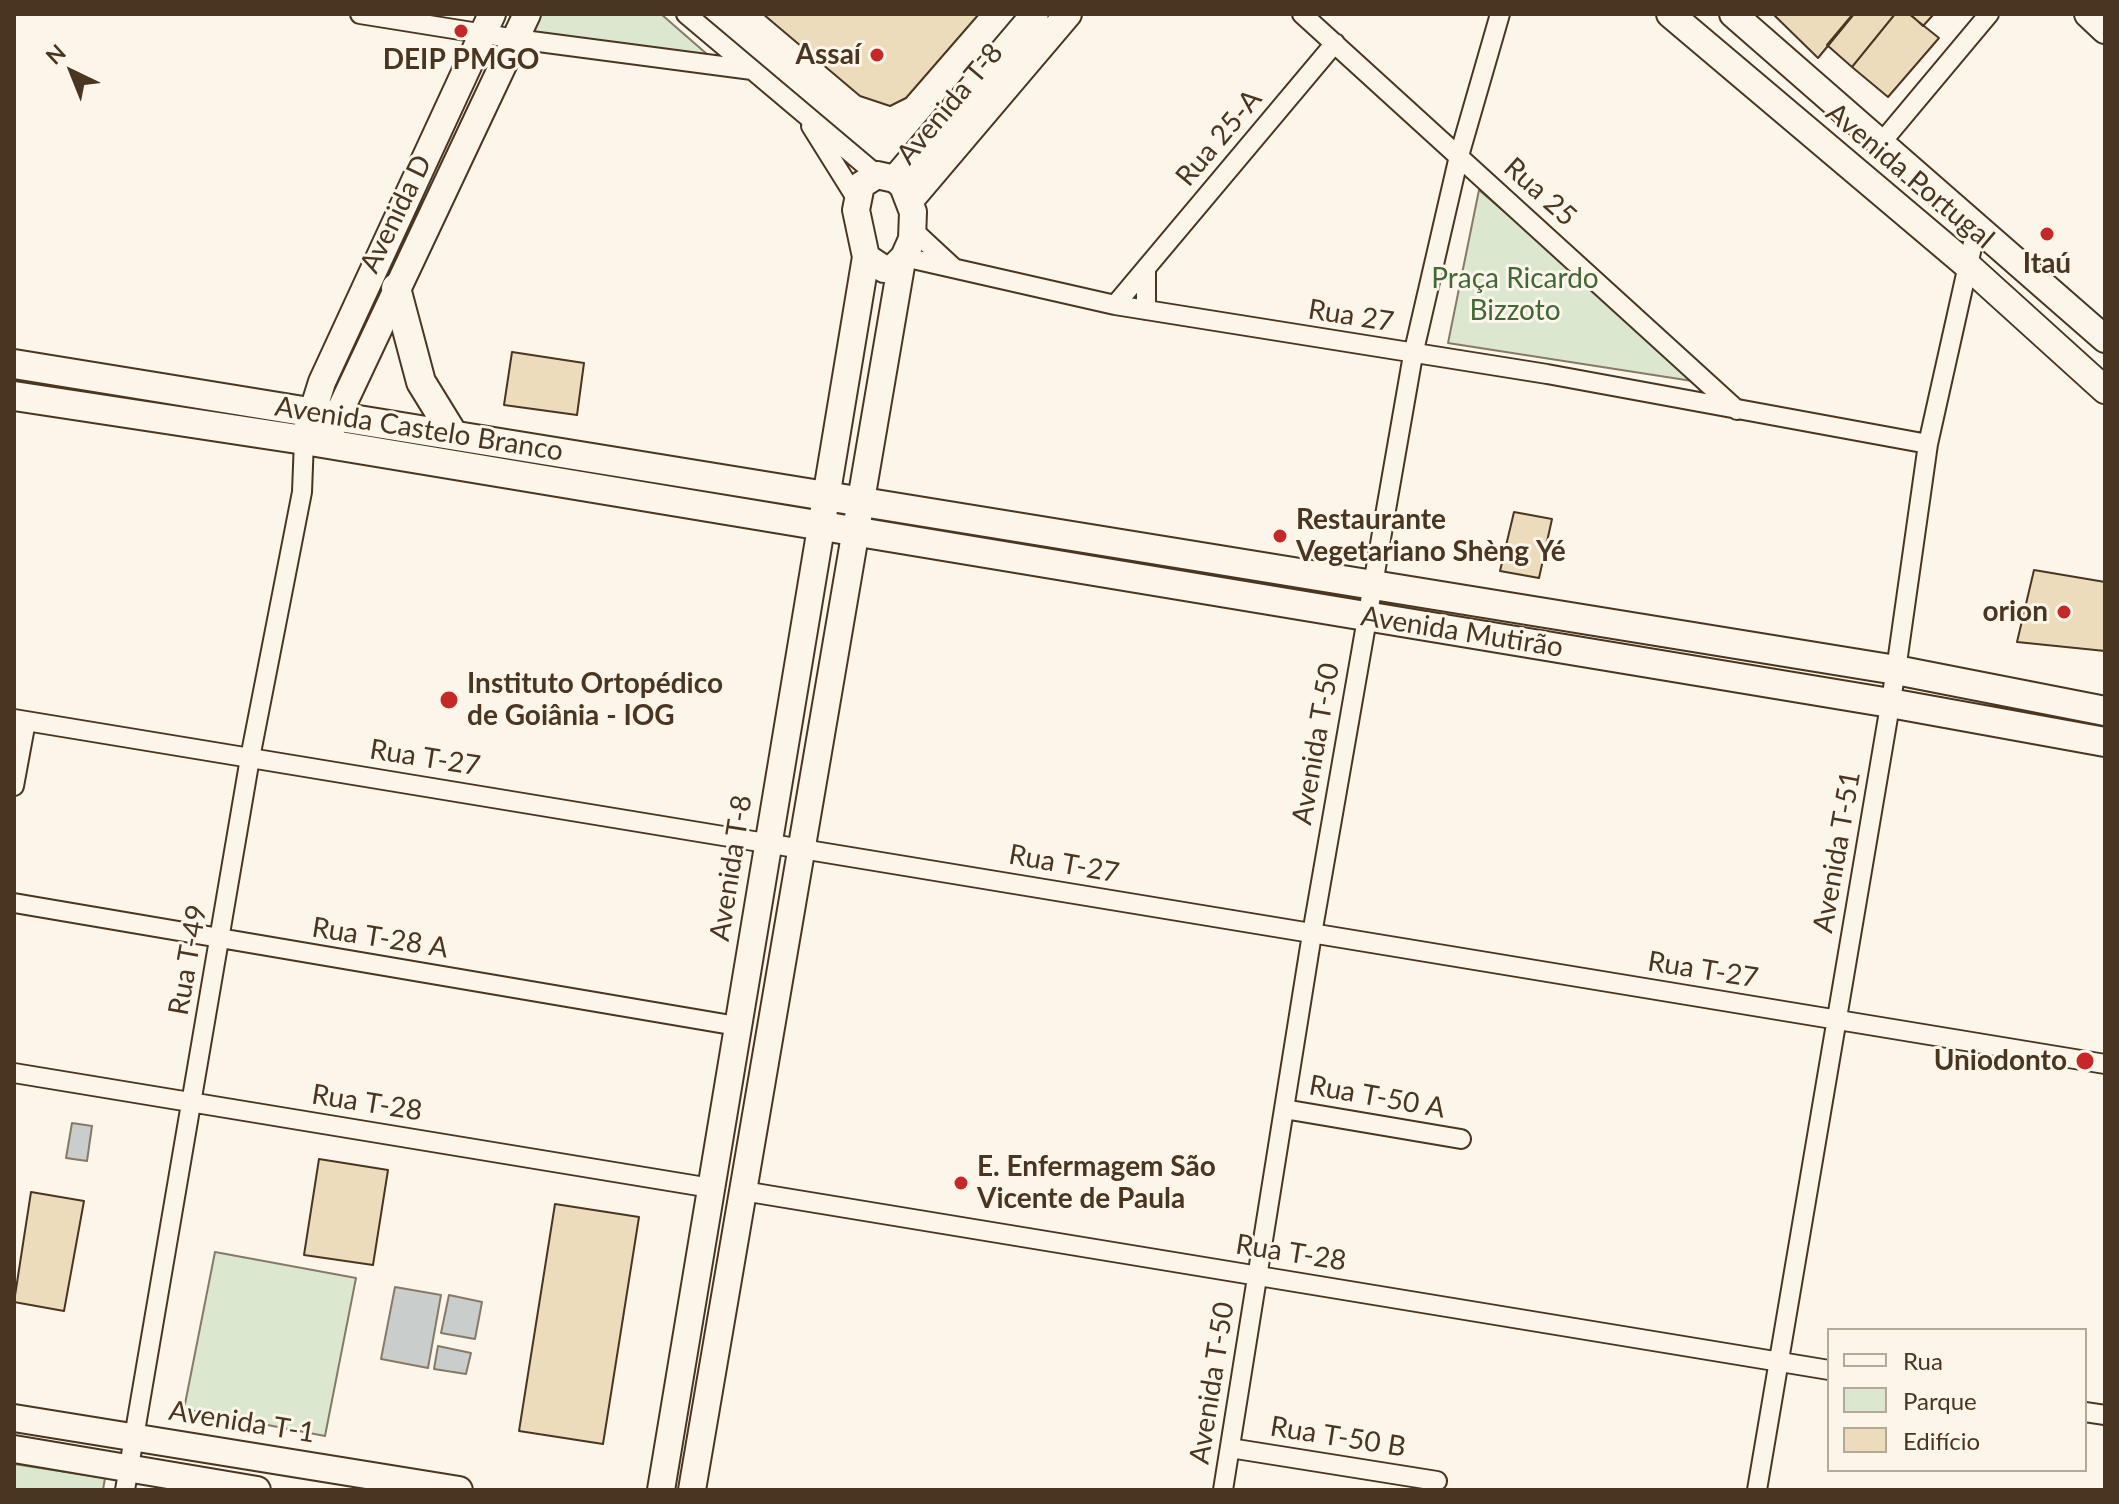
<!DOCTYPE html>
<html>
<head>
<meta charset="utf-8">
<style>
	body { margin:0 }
	#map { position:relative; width:2119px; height:1504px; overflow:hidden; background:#fbf6e9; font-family:Lato,sans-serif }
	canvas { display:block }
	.frame { position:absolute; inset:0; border:16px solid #4a3520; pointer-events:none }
	.legend { position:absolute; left:1827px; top:1328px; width:260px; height:144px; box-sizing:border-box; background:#fbf6e9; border:2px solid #b4a999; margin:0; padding:10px 14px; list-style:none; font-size:24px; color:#4a3520 }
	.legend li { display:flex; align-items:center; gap:16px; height:40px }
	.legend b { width:40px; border:2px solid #b4a999 }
	.north { position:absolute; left:32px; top:32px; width:80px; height:80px; -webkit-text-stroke:6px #fbf6e9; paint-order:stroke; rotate:317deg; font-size:22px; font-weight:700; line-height:32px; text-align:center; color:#4a3520 }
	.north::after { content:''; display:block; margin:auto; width:28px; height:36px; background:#4a3520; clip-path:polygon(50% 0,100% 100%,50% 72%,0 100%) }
</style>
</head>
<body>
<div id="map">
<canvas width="2119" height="1504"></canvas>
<div class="frame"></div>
<ul class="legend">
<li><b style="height:10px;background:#fbf6e9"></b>Rua</li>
<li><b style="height:22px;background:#dce7d0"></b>Parque</li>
<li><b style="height:22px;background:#ecdcbc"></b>Edifício</li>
</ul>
<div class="north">N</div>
</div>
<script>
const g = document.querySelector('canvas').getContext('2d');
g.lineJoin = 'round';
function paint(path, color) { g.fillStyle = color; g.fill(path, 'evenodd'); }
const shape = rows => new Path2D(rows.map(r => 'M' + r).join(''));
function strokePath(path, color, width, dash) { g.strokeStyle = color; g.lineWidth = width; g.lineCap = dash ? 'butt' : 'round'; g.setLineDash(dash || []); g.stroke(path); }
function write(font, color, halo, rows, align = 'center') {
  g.font = font + ' Lato,sans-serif'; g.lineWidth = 6; g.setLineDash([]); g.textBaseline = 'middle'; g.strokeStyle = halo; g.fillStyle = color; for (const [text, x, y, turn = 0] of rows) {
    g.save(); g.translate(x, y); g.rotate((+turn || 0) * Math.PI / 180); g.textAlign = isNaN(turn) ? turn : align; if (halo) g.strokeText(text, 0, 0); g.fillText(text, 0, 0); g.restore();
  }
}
const green = shape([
	[538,14,661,14,708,55,528,35,538,14],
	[1479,190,1705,383,1448,343,1479,190],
	[215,1252,356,1278,325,1436,184,1409,215,1252],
	[14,1464,105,1478,103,1490,14,1490,14,1464]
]);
const water = shape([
	[72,1123,92,1126,87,1161,66,1158,72,1123],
	[395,1287,441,1295,428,1368,381,1359,395,1287],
	[449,1295,482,1302,475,1339,441,1333,449,1295],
	[438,1346,471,1353,466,1374,434,1369,438,1346]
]);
const building = shape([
	[763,14,979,14,906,98,890,106,860,96,763,14],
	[1773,14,1854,14,1818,58,1773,14],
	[1853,14,1895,14,1852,67,1827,45,1853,14],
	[1895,14,1909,14,1939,38,1888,97,1852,67,1895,14],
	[1910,14,1953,14,1933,15,1923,26,1910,14],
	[512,352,584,363,577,415,504,405,512,352],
	[1514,512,1552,519,1539,578,1500,571,1514,512],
	[2034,570,2105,582,2105,651,2017,642,2034,570],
	[319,1159,388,1170,373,1265,304,1255,319,1159],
	[31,1192,84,1201,64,1311,14,1302,31,1192],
	[555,1204,639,1217,603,1444,519,1431,555,1204]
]);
const street = shape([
	[360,14,516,39,752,70],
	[686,14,877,175],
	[1302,14,1737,410],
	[811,126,856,198],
	[1881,143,1989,14],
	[913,230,954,268],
	[904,257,1115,305,1547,374,1928,444],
	[1146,268,1146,310],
	[1115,305,1335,43],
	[14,719,2105,1064],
	[14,786,26,721],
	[14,903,737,1026],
	[14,1073,711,1188],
	[1284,1109,1461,1139],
	[743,1191,1829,1370],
	[2085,1412,2105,1415],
	[1230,1448,1437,1481],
	[125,1490,250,758,302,492,304,440],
	[1223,1490,1312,934,1413,355,1459,156,1500,14],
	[1757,1490,1896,670,1928,444,1977,225]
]);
const secondary = shape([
	[1670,14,1967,265,2105,390],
	[1733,14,2105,339],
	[2088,14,2105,30],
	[877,175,895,179,903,186,913,212,912,239,904,257,893,268,884,269,866,257,856,210,861,185,877,175],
	[895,179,1035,14],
	[911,199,1068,14],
	[306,433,322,382,492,14],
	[328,436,527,14],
	[14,1418,459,1490],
	[14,1449,257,1490],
	[661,1490,866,257],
	[692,1490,902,260]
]);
const primary = shape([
	[396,288,421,382,453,434],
	[14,364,1896,670,2105,711],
	[14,396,304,440,1890,703,2105,742]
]);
const markers = [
	[461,31,8,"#c62828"],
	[877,55,8,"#c62828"],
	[2047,234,8,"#c62828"],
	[1280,536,8,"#c62828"],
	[2064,612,8,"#c62828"],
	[449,700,10,"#c62828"],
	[2085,1061,10,"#c62828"],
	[961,1183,8,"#c62828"]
];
const poiNames = [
	["Assaí",861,55],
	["DEIP PMGO",461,60,"center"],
	["Itaú",2047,264,"center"],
	["Restaurante",1296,520,"left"],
	["Vegetariano Shèng Yé",1296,552,"left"],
	["orion",2048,612],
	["Instituto Ortopédico",467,684,"left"],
	["de Goiânia - IOG",467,716,"left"],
	["Uniodonto",2067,1061],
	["E. Enfermagem São",977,1167,"left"],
	["Vicente de Paula",977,1199,"left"]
];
const streetNames = [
	["Avenida T-8",950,104,-50],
	["Rua 25-A",1219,138,-50],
	["Avenida Portugal",1910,176,40],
	["Rua 25",1540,192,42],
	["Avenida D",396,214,-64],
	["Rua 27",1351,316,9],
	["Avenida Castelo Branco",419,429,9],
	["Avenida Mutirão",1462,632,9],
	["Avenida T-50",1316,744,-80],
	["Rua T-27",425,758,9],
	["Avenida T-51",1837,852,-80],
	["Rua T-27",1064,864,10],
	["Avenida T-8",731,868,-81],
	["Rua T-28 A",380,938,9],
	["Rua T-49",188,960,-80],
	["Rua T-27",1703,970,9],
	["Rua T-50 A",1377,1097,10],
	["Rua T-28",367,1103,9],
	["Rua T-28",1291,1253,9],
	["Avenida T-50",1212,1383,-81],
	["Avenida T-1",242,1422,9],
	["Rua T-50 B",1338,1437,9]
];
const parkNames = [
	["Praça Ricardo",1515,279],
	["Bizzoto",1515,311]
];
paint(green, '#dce7d0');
strokePath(green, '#887966', 2);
paint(water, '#c9cecd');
strokePath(water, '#887966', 2);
paint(building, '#ecdcbc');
strokePath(building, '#4a3520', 2);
strokePath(street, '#4a3520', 22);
strokePath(secondary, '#4a3520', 30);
strokePath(primary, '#4a3520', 32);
strokePath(street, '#fbf6e9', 18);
strokePath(secondary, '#fbf6e9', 26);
strokePath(primary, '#fbf6e9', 28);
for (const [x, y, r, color] of markers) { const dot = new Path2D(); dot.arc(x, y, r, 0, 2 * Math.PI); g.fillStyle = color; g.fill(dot); strokePath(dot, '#fbf6e9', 3); }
write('bold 28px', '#4a3520', '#fbf6e9', poiNames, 'right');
write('28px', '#4a3520', '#fbf6e9', streetNames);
write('28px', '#436837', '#fbf6e9', parkNames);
</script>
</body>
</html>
